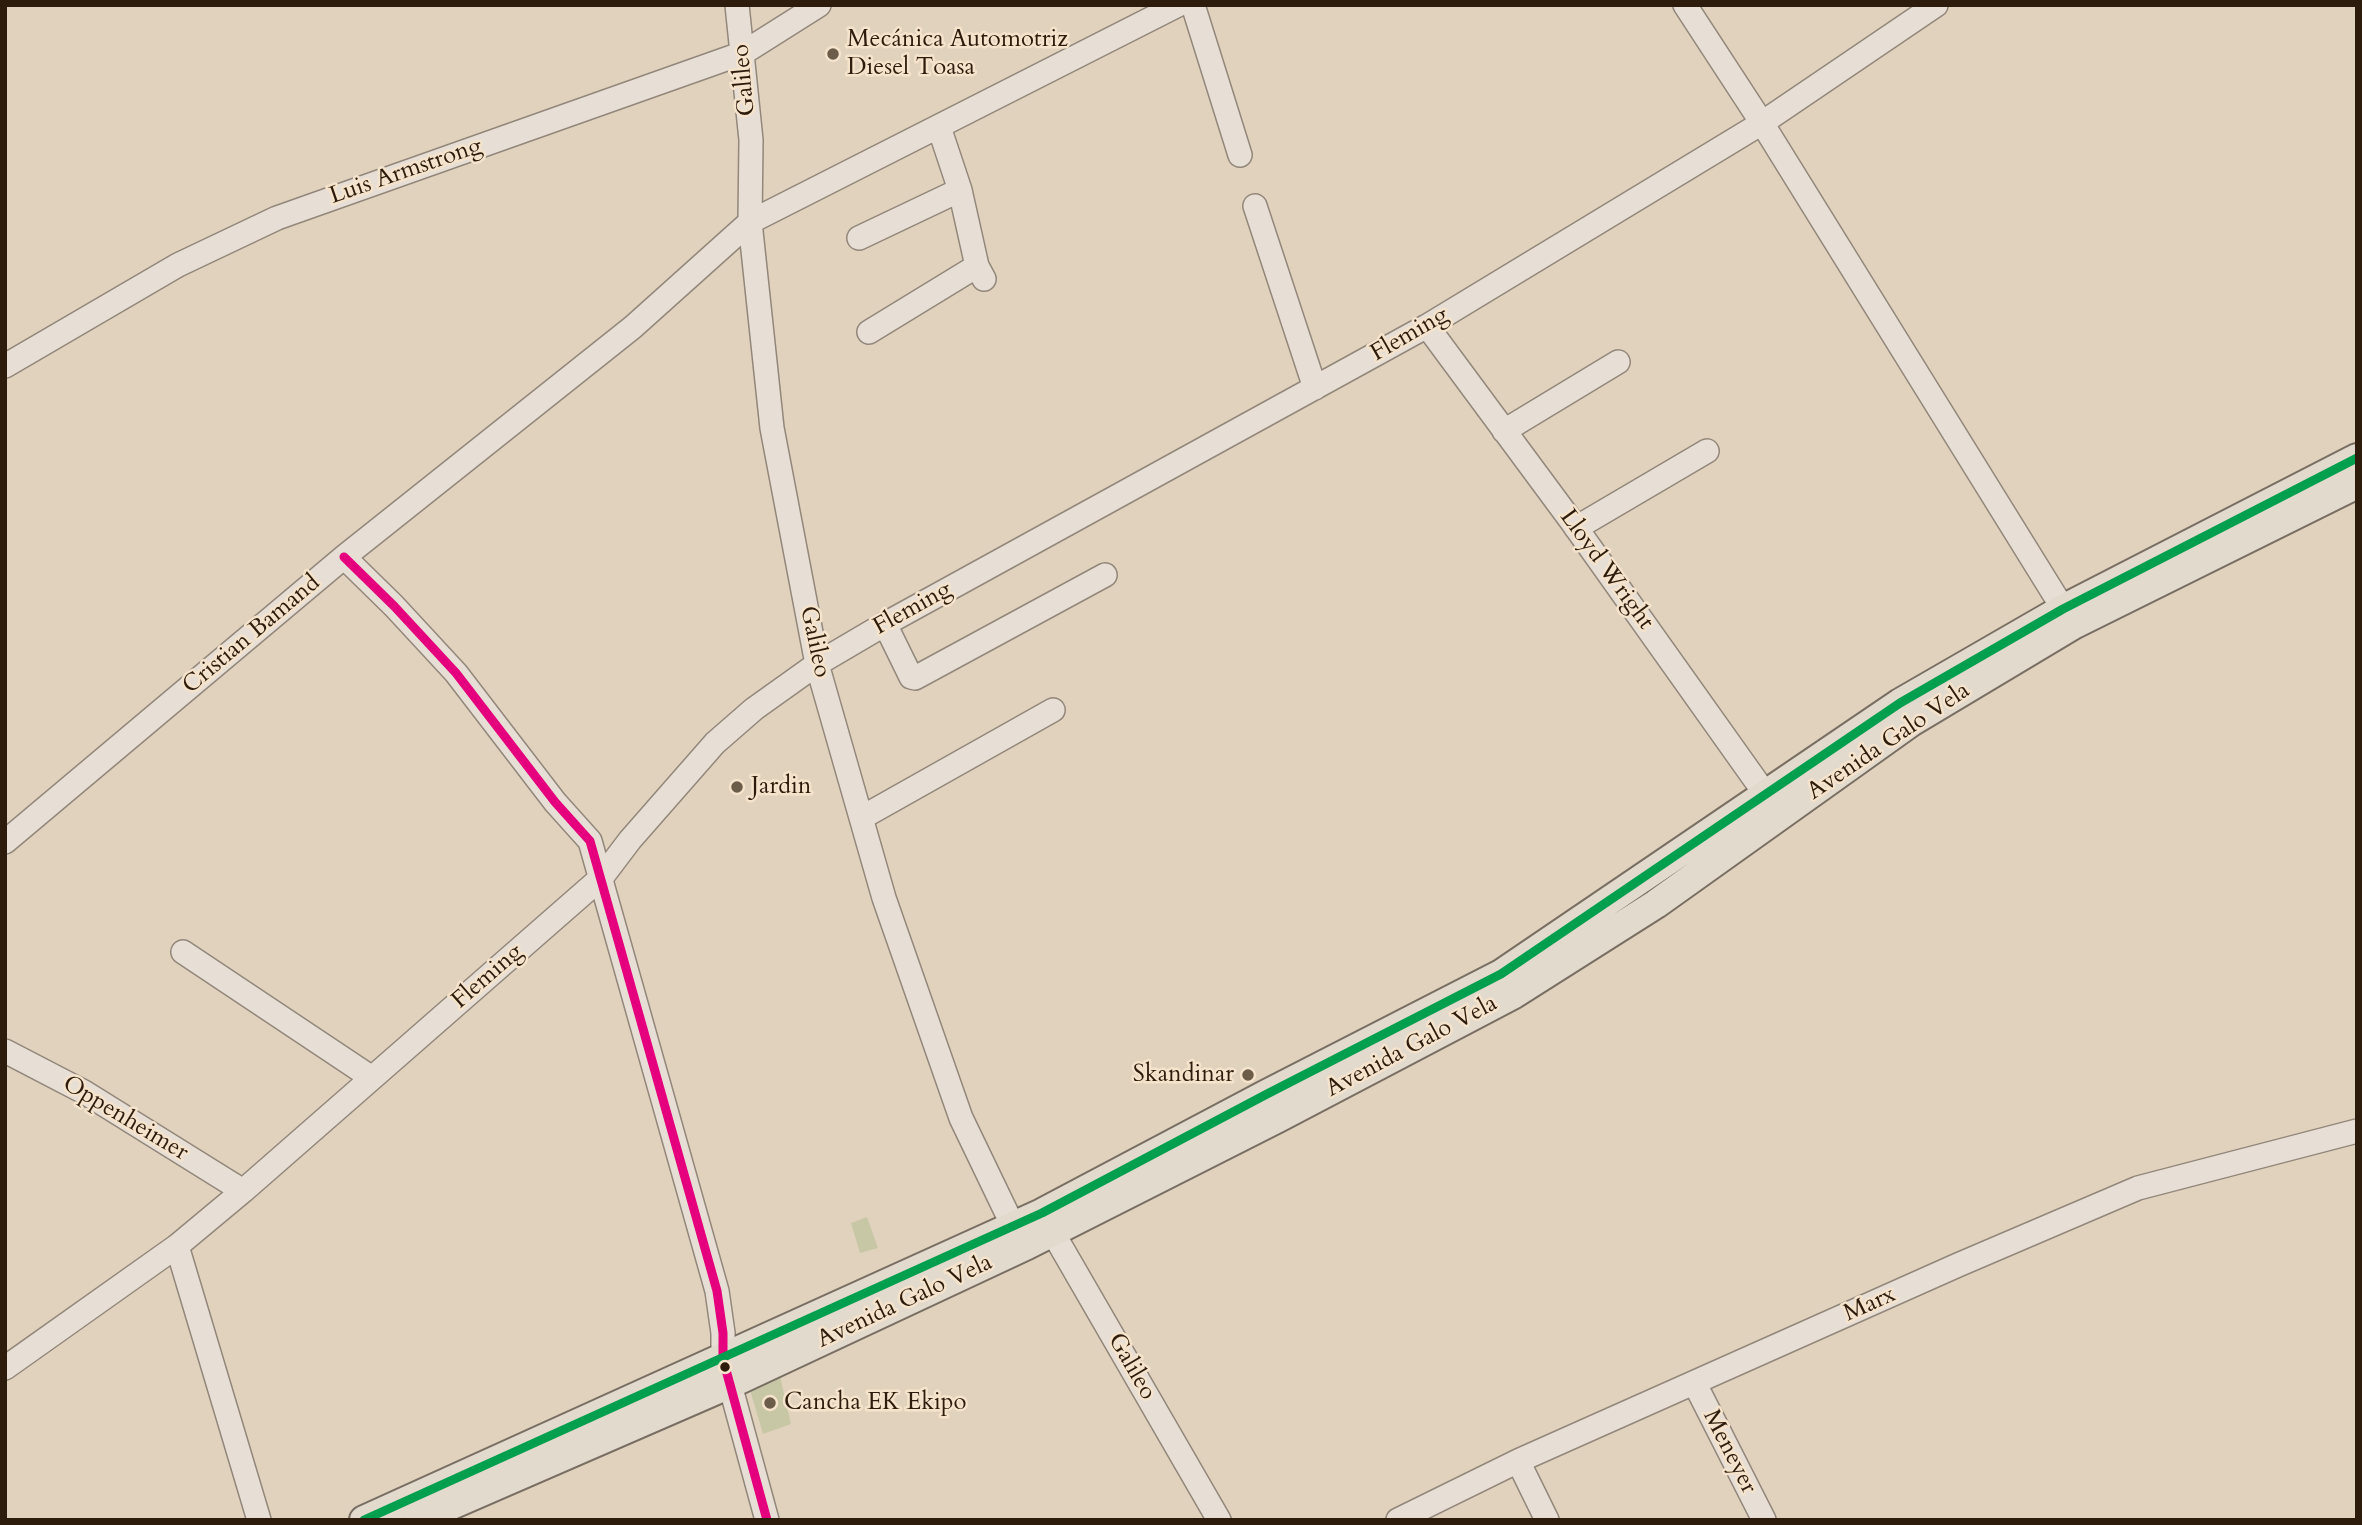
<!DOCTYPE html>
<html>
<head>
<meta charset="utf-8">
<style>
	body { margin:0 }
	#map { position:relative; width:2362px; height:1525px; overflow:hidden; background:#e1d2be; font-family:Cardo,serif }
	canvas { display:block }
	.frame { position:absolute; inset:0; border:7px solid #2d1c0c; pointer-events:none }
</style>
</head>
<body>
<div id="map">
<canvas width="2362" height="1525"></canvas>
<div class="frame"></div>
</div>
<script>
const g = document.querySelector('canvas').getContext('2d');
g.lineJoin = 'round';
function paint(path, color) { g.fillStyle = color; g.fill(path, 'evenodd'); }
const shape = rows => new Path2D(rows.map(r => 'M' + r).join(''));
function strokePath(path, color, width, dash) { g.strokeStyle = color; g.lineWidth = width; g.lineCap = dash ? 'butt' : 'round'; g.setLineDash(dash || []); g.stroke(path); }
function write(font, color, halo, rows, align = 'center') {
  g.font = font + ' Cardo,serif'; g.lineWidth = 5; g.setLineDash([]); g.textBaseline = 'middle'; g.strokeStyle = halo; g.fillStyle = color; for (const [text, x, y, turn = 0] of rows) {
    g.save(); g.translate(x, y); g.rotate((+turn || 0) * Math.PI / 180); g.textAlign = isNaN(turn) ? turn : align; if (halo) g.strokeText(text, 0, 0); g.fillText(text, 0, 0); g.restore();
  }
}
const green = shape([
	[867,1217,878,1248,860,1253,851,1223],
	[779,1372,791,1424,763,1434,748,1383]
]);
const minor = shape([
	[737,5,751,140,750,222,772,428,817,664,884,898,961,1118,1013,1226,1023,1239],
	[1193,5,1240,155],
	[1685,5,1762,123,2072,623],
	[939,127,960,190,977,266,984,279],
	[1255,206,1315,388],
	[859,238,960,190],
	[1427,326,1572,522,1776,809],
	[869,332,977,266],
	[5,366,178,265,277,218,743,53,819,5],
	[1504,431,1618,362],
	[1576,528,1707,451],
	[344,557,394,606,456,673,555,802,590,841,717,1291,723,1333,723,1359,767,1520],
	[885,624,911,677,915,678,1105,575],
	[861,818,1053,710],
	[5,842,344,557,633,327,750,222,1178,5],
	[183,952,372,1078],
	[5,1051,84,1092,243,1191],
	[1045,1219,1219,1520],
	[177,1246,259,1520],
	[5,1368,177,1246,243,1191,602,877,630,840,715,743,754,709,817,664,885,624,1427,326,1762,123,1936,5],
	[1695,1384,1764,1520],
	[1518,1461,1547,1520],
	[1398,1520,1518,1461,1958,1265,2138,1188,2357,1131]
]);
const major = shape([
	[364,1520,1042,1213,1267,1094,1501,974,1900,703,2063,609,2357,458],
	[417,1520,730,1384,1027,1245,1278,1118,1514,994,1656,904,1911,722,2073,625,2357,484]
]);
const bus1 = shape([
	[344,557,394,606,456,673,555,802,590,841,717,1291,723,1333,723,1359,767,1520]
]);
const bus2 = shape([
	[364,1520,1042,1213,1267,1094,1501,974,1900,703,2063,609,2357,458]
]);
const markers = [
	[833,54,7,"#6c5c4a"],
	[737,787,7,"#6c5c4a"],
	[1248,1075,7,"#6c5c4a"],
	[725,1367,6,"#2d1c0c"],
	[770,1403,7,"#6c5c4a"]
];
const poiNames = [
	["Mecánica Automotriz",847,40],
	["Diesel Toasa",847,68],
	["Jardin",751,787],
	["Skandinar",1234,1075,"right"],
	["Cancha EK Ekipo",784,1403]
];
const streetNames = [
	["Galileo",745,80,-95],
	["Luis Armstrong",406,172,-19],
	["Fleming",1410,335,-30],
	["Lloyd Wright",1606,570,54],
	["Fleming",913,609,-29],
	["Cristian Bamand",252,635,-40],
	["Galileo",814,642,78],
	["Avenida Galo Vela",1889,742,-34],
	["Fleming",488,977,-41],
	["Avenida Galo Vela",1412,1047,-28],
	["Oppenheimer",125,1119,31],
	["Avenida Galo Vela",905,1302,-25],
	["Marx",1870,1305,-24],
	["Galileo",1131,1367,60],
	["Meneyer",1729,1452,63]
];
paint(green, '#c7c7a5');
strokePath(minor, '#92877a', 26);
strokePath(major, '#786e62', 32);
strokePath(minor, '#e7dfd5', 23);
strokePath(major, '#e3dace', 28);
strokePath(bus1, '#e5007d', 9);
strokePath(bus2, '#029f4e', 9);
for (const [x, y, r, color] of markers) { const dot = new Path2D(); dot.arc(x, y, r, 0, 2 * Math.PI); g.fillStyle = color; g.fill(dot); strokePath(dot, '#f5e3cc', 2.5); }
write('24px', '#2d1c0c', '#f5e3cc', poiNames, 'left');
write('24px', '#2d1c0c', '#f5e3cc', streetNames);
</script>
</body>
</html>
